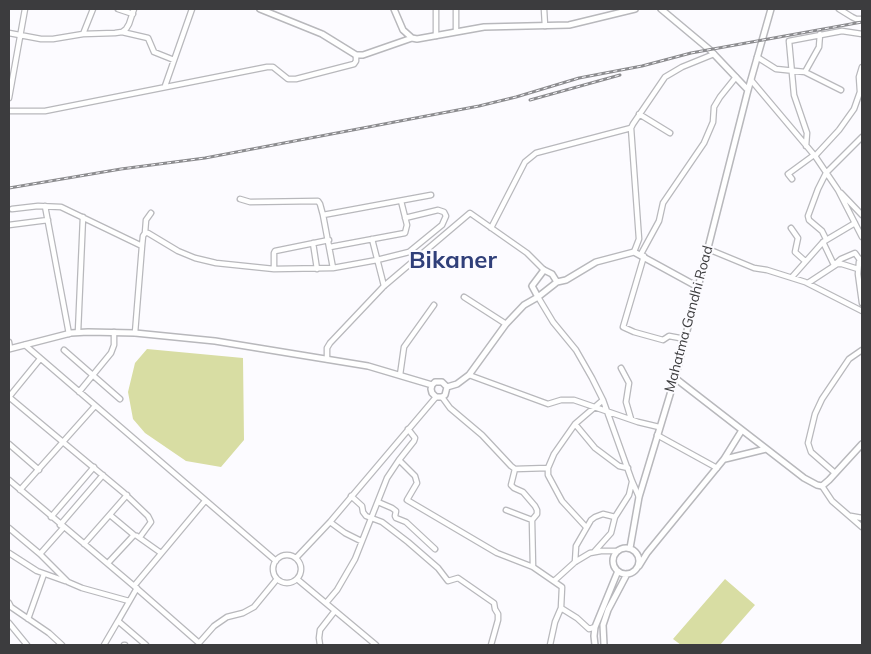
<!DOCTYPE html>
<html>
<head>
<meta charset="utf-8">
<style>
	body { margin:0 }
	#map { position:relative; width:871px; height:654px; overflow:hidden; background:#fcfbff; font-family:Mulish,sans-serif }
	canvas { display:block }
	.frame { position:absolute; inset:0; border:10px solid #3c3c3e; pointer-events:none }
</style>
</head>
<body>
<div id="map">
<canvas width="871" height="654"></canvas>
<div class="frame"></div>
</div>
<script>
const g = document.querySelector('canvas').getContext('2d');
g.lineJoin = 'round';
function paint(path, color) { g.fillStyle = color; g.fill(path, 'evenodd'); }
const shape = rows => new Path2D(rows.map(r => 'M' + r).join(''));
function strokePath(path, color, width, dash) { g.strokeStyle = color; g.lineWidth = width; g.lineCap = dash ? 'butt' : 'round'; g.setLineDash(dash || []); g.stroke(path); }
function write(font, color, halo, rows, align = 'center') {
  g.font = font + ' Mulish,sans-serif'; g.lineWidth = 4; g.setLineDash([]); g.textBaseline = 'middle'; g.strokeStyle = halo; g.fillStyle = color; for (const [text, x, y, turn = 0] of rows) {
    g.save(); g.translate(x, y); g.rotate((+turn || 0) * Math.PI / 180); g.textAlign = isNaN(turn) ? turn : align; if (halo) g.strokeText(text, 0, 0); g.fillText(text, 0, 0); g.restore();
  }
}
const green = shape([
	[147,349,243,358,244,440,221,467,186,461,145,433,133,419,128,392,135,363],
	[725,579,755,605,720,645,681,645,673,639]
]);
const minor = shape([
	[118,9,133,14],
	[456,9,456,31],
	[544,9,545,26],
	[839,9,852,17,856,19,862,19],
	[122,32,148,38,154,52,174,60],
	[9,33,41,39,53,39,83,34,115,33,122,32,126,29,129,24,134,9],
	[83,34,93,9],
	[436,36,436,9],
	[757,57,776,69,805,72,841,90],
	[805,72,819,47,820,34],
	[751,80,815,156,838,190,862,237],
	[165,86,192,9],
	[9,98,25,9],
	[9,111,45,111,267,67,273,67,288,79,296,79,354,64,356,61,356,55],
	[639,114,670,133],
	[806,146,807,133,794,95,789,41,842,31,862,34],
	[815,156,839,130,854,109,860,92,859,77,862,67],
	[792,179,788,174,814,155],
	[841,193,862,215],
	[240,199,250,202,318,201,320,204,323,215,333,268],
	[45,206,69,334],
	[12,209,38,206,61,207,142,246],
	[323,215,431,195],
	[9,225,48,220],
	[491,228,525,162,536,153,631,128],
	[791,228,798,238,795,252,805,261],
	[145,233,146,220,151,213],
	[372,239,384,286],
	[826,239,822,231,809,220,808,216,818,189,826,173,862,137],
	[823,242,834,265,841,259,855,253,860,260],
	[313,243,317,269],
	[330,247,405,233,407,225,401,201],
	[708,249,754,268,767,270,805,282,862,311],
	[634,252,639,239,631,128,633,124,665,77,682,67,714,54],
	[641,254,659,221,663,203,704,143,713,122,714,107,720,97,736,77],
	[644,256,623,327,634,332,663,340,669,336,685,339],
	[861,259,859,262,858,274,862,303],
	[274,269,274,253,275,251,329,240],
	[792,277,823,242,855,223],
	[808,283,837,264,842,264,858,269],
	[464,297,506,324],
	[538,297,553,322,576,350,592,378,603,400,632,481,639,497],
	[78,332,83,217],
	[135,333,142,246,143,236,145,233,148,233,178,251,195,258,216,263,274,269,333,268,377,260,409,252,442,225,446,216,444,212,438,210,405,218],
	[9,342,10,348],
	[25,345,276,561],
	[64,350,120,399],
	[327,359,327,348,330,343,384,286,470,213,527,253,544,270],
	[621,368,629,383,626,402,631,419],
	[400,375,404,347,434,305],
	[469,375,548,404,561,400,574,400,638,422,659,427],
	[79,392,111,353,114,345,114,332],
	[9,397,124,493,148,516,151,522,140,537],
	[9,397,40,359],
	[442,397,450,408,482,435,511,466,515,469,548,468],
	[575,424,595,448,619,466,628,468],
	[657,435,717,468],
	[9,444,39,470],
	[399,460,415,476,417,483,407,500,497,553,533,567,562,587,561,608,555,622,550,645],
	[515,469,511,485,514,488,523,492,535,506,537,510,537,514,532,520,533,567],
	[835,473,811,452,808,443,815,414,822,399,849,359,862,350],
	[9,480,134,586],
	[822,486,832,501,862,527],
	[20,490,95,406],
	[351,496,362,506,363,512,366,516,382,522,408,542,438,568,448,581,458,578,494,603,495,609,498,614,498,620,491,645],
	[205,501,134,586,199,643,214,626,227,617,243,613,254,607,277,579],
	[378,502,392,508,396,511,395,516,396,518,406,522,435,549],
	[506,510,532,520],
	[851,516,862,518],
	[51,517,94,467],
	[330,522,345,533,361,541],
	[60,525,103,475],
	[586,527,562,501,548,475,548,468,554,454,575,424,603,400],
	[9,528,40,554,68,582,82,588,129,601],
	[137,536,161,553],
	[84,544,127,495],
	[594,552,611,533,615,517,629,495,632,482],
	[9,553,37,571,65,581],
	[40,554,64,527],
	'273 569a14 14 0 1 1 28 0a14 14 0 1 1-28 0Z',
	[296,558,330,522,436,397],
	[575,562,576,546,591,520,595,517,603,514,615,517],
	[108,563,134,535,110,515],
	[297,579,376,645],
	[554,581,575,562,590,553,601,551,618,551],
	[137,588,118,621,146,645],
	[9,603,11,607,49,633,62,645],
	[326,603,337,590,355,559,387,478,399,460,414,441,415,438,408,429],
	[561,608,577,618,589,629,595,627],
	[28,619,44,574],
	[9,623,27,645],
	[104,645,118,621],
	[124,645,125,645],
	[320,645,319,638,320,630,334,612]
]);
const tertiary = shape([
	[260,9,322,34,356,55,363,55,412,38,417,39,484,27,569,25,635,9],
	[394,9,403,30,412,38],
	[661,9,710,50,748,90],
	[544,270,552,274,557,282,538,297,532,286,544,270],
	[557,282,566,280,596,262,634,252,698,287],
	[9,349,71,333,88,332,135,333,215,341,368,366,432,385,435,382,442,382,447,387,445,395,442,397,436,397,432,393,431,389,432,385],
	[675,378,804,478,817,485,822,486,829,480,862,444],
	[447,387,457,384,469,375,506,324,524,305,538,297],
	[725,459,766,449],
	'613 561a13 13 0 1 1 26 0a13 13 0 1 1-26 0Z',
	[630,548,639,497,675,378,748,90,771,9],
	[639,566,647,553,724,459,742,430],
	[595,645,594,636,595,627,618,571],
	[604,645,603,625,608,610,627,574]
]);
const rail = shape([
	[530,100,620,75],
	[9,188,121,169,205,158,479,106,516,97,579,78,642,66,691,53,862,22]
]);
const streetNames = [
	["Mahatma Gandhi Road",689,319,-75]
];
const townNames = [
	["Bikaner",453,261]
];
paint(green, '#d8dda3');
strokePath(minor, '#b8b8bc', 7);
strokePath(tertiary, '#b8b8bc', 8);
strokePath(minor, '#fff', 4.5);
strokePath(tertiary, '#fff', 5);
strokePath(rail, '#8c8c8f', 3);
strokePath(rail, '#fcfbff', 1, [4]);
write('14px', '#3c3c3e', '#fcfbff', streetNames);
write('bold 24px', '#303f79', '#fcfbff', townNames);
</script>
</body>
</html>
